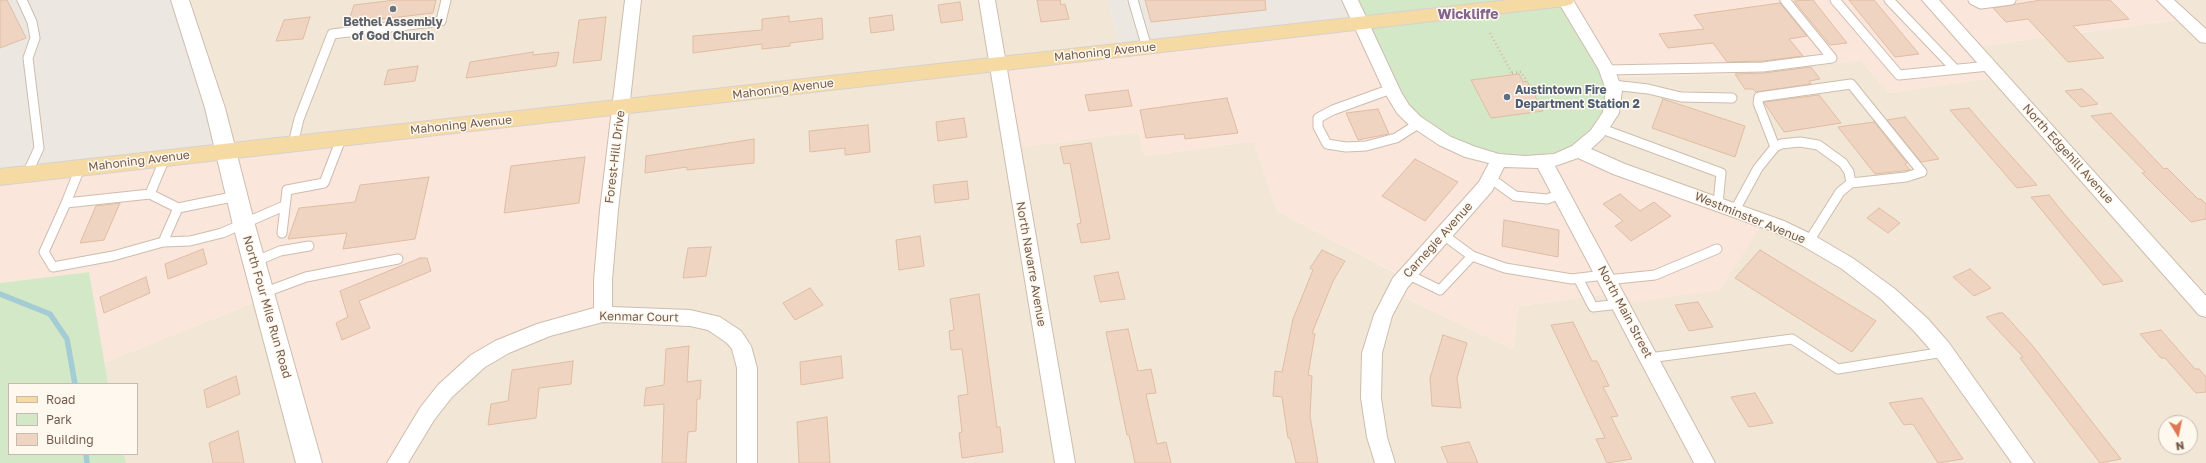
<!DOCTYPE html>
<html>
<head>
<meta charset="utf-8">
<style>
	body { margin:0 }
	#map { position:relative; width:2206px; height:463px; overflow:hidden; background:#fbf4e7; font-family:"Golos Text",sans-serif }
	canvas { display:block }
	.legend { position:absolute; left:8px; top:383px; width:130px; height:72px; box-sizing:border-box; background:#fef8ee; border:1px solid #c7baae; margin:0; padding:5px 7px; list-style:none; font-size:12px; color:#745c4d }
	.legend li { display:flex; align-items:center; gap:8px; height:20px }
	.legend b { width:20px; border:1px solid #c7baae }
	.north { position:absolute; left:2158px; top:415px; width:40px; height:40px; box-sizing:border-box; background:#fef8ee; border:1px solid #c7baae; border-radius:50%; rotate:170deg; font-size:11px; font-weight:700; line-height:16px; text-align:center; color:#745c4d }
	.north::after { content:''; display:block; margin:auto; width:14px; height:18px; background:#de7854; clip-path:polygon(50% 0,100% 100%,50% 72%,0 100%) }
</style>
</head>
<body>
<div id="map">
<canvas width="2206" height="463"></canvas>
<ul class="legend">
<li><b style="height:5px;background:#f6daa4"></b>Road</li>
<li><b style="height:11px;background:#d3e8c6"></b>Park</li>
<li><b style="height:11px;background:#efd5c1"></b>Building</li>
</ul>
<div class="north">N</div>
</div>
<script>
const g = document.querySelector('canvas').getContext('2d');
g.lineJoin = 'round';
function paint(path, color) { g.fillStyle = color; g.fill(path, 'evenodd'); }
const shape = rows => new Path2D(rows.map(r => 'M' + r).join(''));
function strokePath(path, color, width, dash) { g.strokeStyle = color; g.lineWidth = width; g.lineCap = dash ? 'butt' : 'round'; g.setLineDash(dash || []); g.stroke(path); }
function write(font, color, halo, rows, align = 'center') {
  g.font = font + ' "Golos Text",sans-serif'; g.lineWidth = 3; g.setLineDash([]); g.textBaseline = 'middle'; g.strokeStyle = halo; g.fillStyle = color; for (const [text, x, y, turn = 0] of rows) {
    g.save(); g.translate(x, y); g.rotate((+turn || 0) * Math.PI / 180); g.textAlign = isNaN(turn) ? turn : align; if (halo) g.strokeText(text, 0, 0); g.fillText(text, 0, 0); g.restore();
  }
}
const residential = shape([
	[180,0,1108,0,1121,51,1012,148,1138,132,1145,156,1254,141,1277,211,1405,278,1395,293,1513,349,1518,306,1614,293,1578,151,1610,77,1751,74,1861,60,1888,93,1998,77,1972,47,2185,19,2165,0,2206,0,2206,463,397,463,226,151],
	[2166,423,2190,423,2190,447,2166,447],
	[265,298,309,463,126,463,124,454,137,454,137,384,108,384,103,363]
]);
const commercial = shape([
	[1565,0,2165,0,2185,19,1972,47,1999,77,1888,93,1861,60,1751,74,1610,77],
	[1361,23,1578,151,1764,221,1720,290,1620,304,1614,293,1518,306,1513,349,1395,293,1404,277,1277,211,1254,141,1145,156,1138,132,1012,148,997,64],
	[621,107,603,314,478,361,397,463,309,463,265,298,103,363,89,272,0,283,0,177]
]);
const industrial = shape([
	[0,0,180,0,226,151,0,177],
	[1108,0,1350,0,1361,23,1121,51]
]);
const green = shape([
	[1350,0,1565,0,1607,70,1608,120,1555,160,1499,160,1415,121],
	[89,272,108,384,9,384,9,454,124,454,126,463,0,463,0,283]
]);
const stream = shape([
	[0,294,50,314,67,339,75,384],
	[86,454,87,463]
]);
const building = shape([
	[0,0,7,0,26,38,0,48,0,0],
	[395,0,436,0,433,13,348,23,354,5,395,0],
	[1037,0,1060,0,1061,5,1065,4,1069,19,1041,22,1037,0],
	[1145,0,1265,0,1266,10,1151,22,1145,0],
	[1813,0,1847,43,1830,45,1794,1,1813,0],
	[1849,0,1874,0,1919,54,1895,57,1849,0],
	[2041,0,2110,0,2129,19,2073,26,2104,58,2068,62,2028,19,2006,22,1993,8,2041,0],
	[960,2,963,20,941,23,938,5,960,2],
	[1780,3,1807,36,1789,39,1803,56,1763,61,1727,62,1713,43,1668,48,1659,34,1704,29,1694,15,1780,3],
	[892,15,894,30,871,33,869,18,892,15],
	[789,16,789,22,822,18,823,39,790,43,790,46,762,49,762,44,693,53,693,36,762,30,762,19,789,16],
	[310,17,303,39,276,41,284,20,310,17],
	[606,17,601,60,573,63,579,20,606,17],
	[533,52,533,55,559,52,556,66,466,78,470,62,533,52],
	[418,66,415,81,384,85,388,70,418,66],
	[1811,67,1820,79,1809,81,1811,84,1756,92,1753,89,1745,89,1735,74,1764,73,1811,67],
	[1519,74,1523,82,1527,81,1543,111,1491,118,1471,80,1519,74],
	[2082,89,2098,104,2081,107,2065,91,2082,89],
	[1128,90,1132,106,1089,111,1085,95,1128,90],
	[1819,95,1841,123,1784,132,1764,102,1819,95],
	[1227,98,1238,133,1185,139,1184,134,1146,138,1140,110,1227,98],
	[1663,99,1745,126,1735,157,1652,128,1663,99],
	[1969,108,1994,137,2037,185,2017,188,1950,110,1969,108],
	[1378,109,1389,134,1358,140,1346,113,1378,109],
	[2111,113,2164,169,2167,168,2198,199,2201,199,2206,204,2206,219,2191,222,2142,173,2145,172,2091,116,2111,113],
	[1905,117,1939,159,1921,162,1887,120,1905,117],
	[964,118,967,137,938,141,936,122,964,118],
	[1874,122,1907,163,1905,164,1910,170,1875,174,1838,127,1874,122],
	[868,125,870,152,845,155,845,148,810,152,809,131,868,125],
	[754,139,754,163,687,170,687,167,645,173,646,156,754,139],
	[1091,143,1110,239,1081,243,1077,224,1081,223,1070,163,1064,164,1060,147,1091,143],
	[585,157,579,203,504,213,511,166,585,157],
	[1415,159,1458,182,1425,221,1382,196,1415,159],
	[429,177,415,239,343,249,347,233,288,239,299,208,355,202,360,185,429,177],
	[967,181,969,199,935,203,933,185,967,181],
	[1620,194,1640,211,1654,202,1671,216,1631,241,1615,226,1623,221,1603,204,1620,194],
	[2049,195,2065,215,2123,281,2103,285,2031,197,2049,195],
	[120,203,104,240,80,243,96,206,120,203],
	[1879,208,1900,223,1888,233,1867,218,1879,208],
	[1504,220,1559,230,1558,257,1502,246,1504,220],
	[920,236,924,266,899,270,896,240,920,236],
	[711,247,706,276,683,278,688,248,711,247],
	[203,249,207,264,168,279,165,264,203,249],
	[1322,250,1345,261,1333,281,1312,333,1315,334,1308,375,1312,376,1310,416,1318,463,1296,463,1290,438,1288,438,1282,397,1273,396,1275,371,1282,372,1293,319,1313,270,1310,268,1322,250],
	[1760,250,1876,321,1852,352,1735,278,1760,250],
	[420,258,427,258,431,271,359,301,370,328,342,340,336,323,348,317,340,291,420,258],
	[1970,269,1991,288,1974,296,1953,277,1970,269],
	[1118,272,1125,299,1100,302,1094,276,1118,272],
	[146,277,150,293,104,313,100,297,146,277],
	[810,288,823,305,795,320,783,303,810,288],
	[979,294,997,427,1000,427,1003,452,962,458,959,433,962,432,958,396,968,394,962,349,951,350,949,331,954,330,950,299,979,294],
	[1698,302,1713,327,1689,331,1675,305,1698,302],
	[1999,313,2003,313,2032,345,2121,459,2100,463,2020,358,2023,357,1986,317,1999,313],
	[1573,322,1592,361,1597,361,1609,386,1603,387,1618,416,1611,417,1632,459,1607,463,1596,439,1605,438,1551,325,1573,322],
	[1128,329,1138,371,1151,369,1156,393,1146,394,1157,444,1166,442,1171,463,1135,463,1129,435,1127,435,1106,332,1128,329],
	[2161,330,2195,369,2199,369,2206,377,2206,392,2196,393,2165,358,2161,358,2140,334,2161,330],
	[1443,335,1467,343,1457,378,1461,408,1432,406,1430,378,1443,335],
	[689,346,687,382,701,380,700,399,697,399,696,431,688,432,686,463,662,463,664,404,644,406,646,388,664,385,666,349,689,346],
	[841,356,843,378,801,385,800,362,841,356],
	[573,361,571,384,539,388,536,418,488,425,491,404,508,401,512,370,573,361],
	[236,376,240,394,207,408,204,390,236,376],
	[1755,393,1773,423,1749,427,1731,397,1755,393],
	[1922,398,1942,428,1963,459,1938,463,1913,424,1904,425,1889,403,1922,398],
	[827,417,830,463,799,463,797,422,827,417],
	[238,431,244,463,213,463,209,443,238,431],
	[1469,442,1478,463,1448,463,1441,447,1469,442]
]);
const path = shape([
	[1490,33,1513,75],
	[1512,73,1521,72,1527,81]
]);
const service = shape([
	[22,0,32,22,35,38,28,58,39,148,27,174],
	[1133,0,1147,48],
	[1835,0,1899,75,1989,66],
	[1889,0,1955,69],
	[1973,0,1981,4,2011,0],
	[1607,70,1763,67,1832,58,1785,0],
	[1613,85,1648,89,1681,97,1732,98],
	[1391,89,1333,110,1318,118,1318,127,1327,144,1346,147,1366,146,1396,138,1418,124],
	[1602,129,1721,173,1718,204],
	[293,144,299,119,332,34,441,21,446,0],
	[1775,147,1758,103,1759,97,1851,84,1922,172,1906,177,1851,183],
	[165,158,150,194,178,208],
	[80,168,66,203,150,194],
	[1490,178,1515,196,1547,199,1561,194],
	[237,196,178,208,163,242,190,241,222,233,284,206],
	[66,203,44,252,53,267,113,256,163,242],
	[1735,210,1758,168,1775,147,1781,144,1800,142,1818,145,1843,163,1849,172,1851,183,1840,192,1809,241],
	[282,233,287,190,324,183,341,139],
	[1472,256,1505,268,1572,279,1604,275],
	[254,262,280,251,309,246],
	[1407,274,1440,290,1472,256,1442,234],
	[1578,278,1593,307,1620,304],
	[1607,280,1655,275,1717,249],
	[263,293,306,277,398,259],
	[1649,358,1792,339,1838,369,1944,352]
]);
const minor = shape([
	[625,0,641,0,618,210,612,280,612,307,690,310,720,317,741,331,751,346,757,368,757,463,737,463,737,368,732,349,727,343,708,330,690,326,603,322,550,336,509,353,485,367,452,397,434,420,408,463,387,463,420,408,438,385,471,355,495,341,537,324,594,308,594,280,600,210,625,0],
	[979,0,995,0,1075,463,1055,463,979,0],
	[1342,0,1358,0,1401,92,1409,105,1421,117,1451,137,1476,147,1499,154,1525,156,1554,154,1572,146,1591,130,1603,112,1606,90,1599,70,1557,0,1573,0,1615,70,1622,90,1619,113,1603,138,1591,149,1625,164,1784,221,1815,236,1854,259,1895,289,1928,319,1949,343,2034,463,2012,463,1935,355,1914,331,1881,299,1842,269,1803,246,1772,231,1613,174,1578,158,1555,166,1715,463,1694,463,1538,168,1504,167,1492,191,1407,288,1392,316,1382,353,1381,398,1387,437,1395,463,1375,463,1367,437,1361,398,1362,353,1374,315,1393,278,1479,182,1489,163,1465,157,1439,145,1409,125,1397,113,1385,93,1342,0],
	[1922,0,1939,0,2206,296,2206,317,2199,315,1922,0],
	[2157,0,2174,0,2206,29,2206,43,2200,42,2157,0]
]);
const tertiary = shape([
	[171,0,189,0,225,108,255,225,322,463,296,463,233,225,205,108,171,0]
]);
const primary = shape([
	[1509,0,1574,0,1572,4,1565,6,0,185,0,169,1509,0]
]);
const markers = [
	[393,9,4,"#6b7280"],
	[1507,97,4,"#5c6f8a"]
];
const worshipNames = [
	["Bethel Assembly",393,22],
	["of God Church",393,36]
];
const streetNames = [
	["Mahoning Avenue",1105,52,-6],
	["Mahoning Avenue",783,89,-7],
	["Mahoning Avenue",461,125,-6],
	["North Edgehill Avenue",2068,154,48],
	["Forest-Hill Drive",615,157,-83],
	["Mahoning Avenue",139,161,-7],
	["Westminster Avenue",1750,218,22],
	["Carnegie Avenue",1438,240,-48],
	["North Navarre Avenue",1031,264,80],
	["North Four Mile Run Road",267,307,74],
	["North Main Street",1625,312,62],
	["Kenmar Court",639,317,1]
];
const serviceNames = [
	["Austintown Fire",1515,90],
	["Department Station 2",1515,104]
];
const quarterNames = [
	["Wickliffe",1468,15]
];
paint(residential, '#f2e7d6');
paint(commercial, '#fbe6dc');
paint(industrial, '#ece7e1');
paint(green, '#d3e8c6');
strokePath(stream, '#a4ccd5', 5.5);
paint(building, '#efd5c1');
strokePath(building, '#e1bca2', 1);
strokePath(service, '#cdbdae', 11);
strokePath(minor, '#cdbdae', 2);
strokePath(tertiary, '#cdbdae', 2);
strokePath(primary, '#d8d1cd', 2);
strokePath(path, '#d4b8a4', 2.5, [1, 3]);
strokePath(service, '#fff', 9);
paint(minor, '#fff');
paint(tertiary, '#fff');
paint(primary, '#f6daa4');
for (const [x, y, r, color] of markers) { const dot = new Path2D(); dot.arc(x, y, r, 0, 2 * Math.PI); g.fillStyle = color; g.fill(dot); strokePath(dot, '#fef8ee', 1.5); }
write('bold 12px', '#5b616d', '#fef8ee', worshipNames);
write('12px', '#745c4d', '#fef8ee', streetNames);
write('bold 12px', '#4e5e75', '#fef8ee', serviceNames, 'left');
write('bold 14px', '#836590', '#fef8ee', quarterNames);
</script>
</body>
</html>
